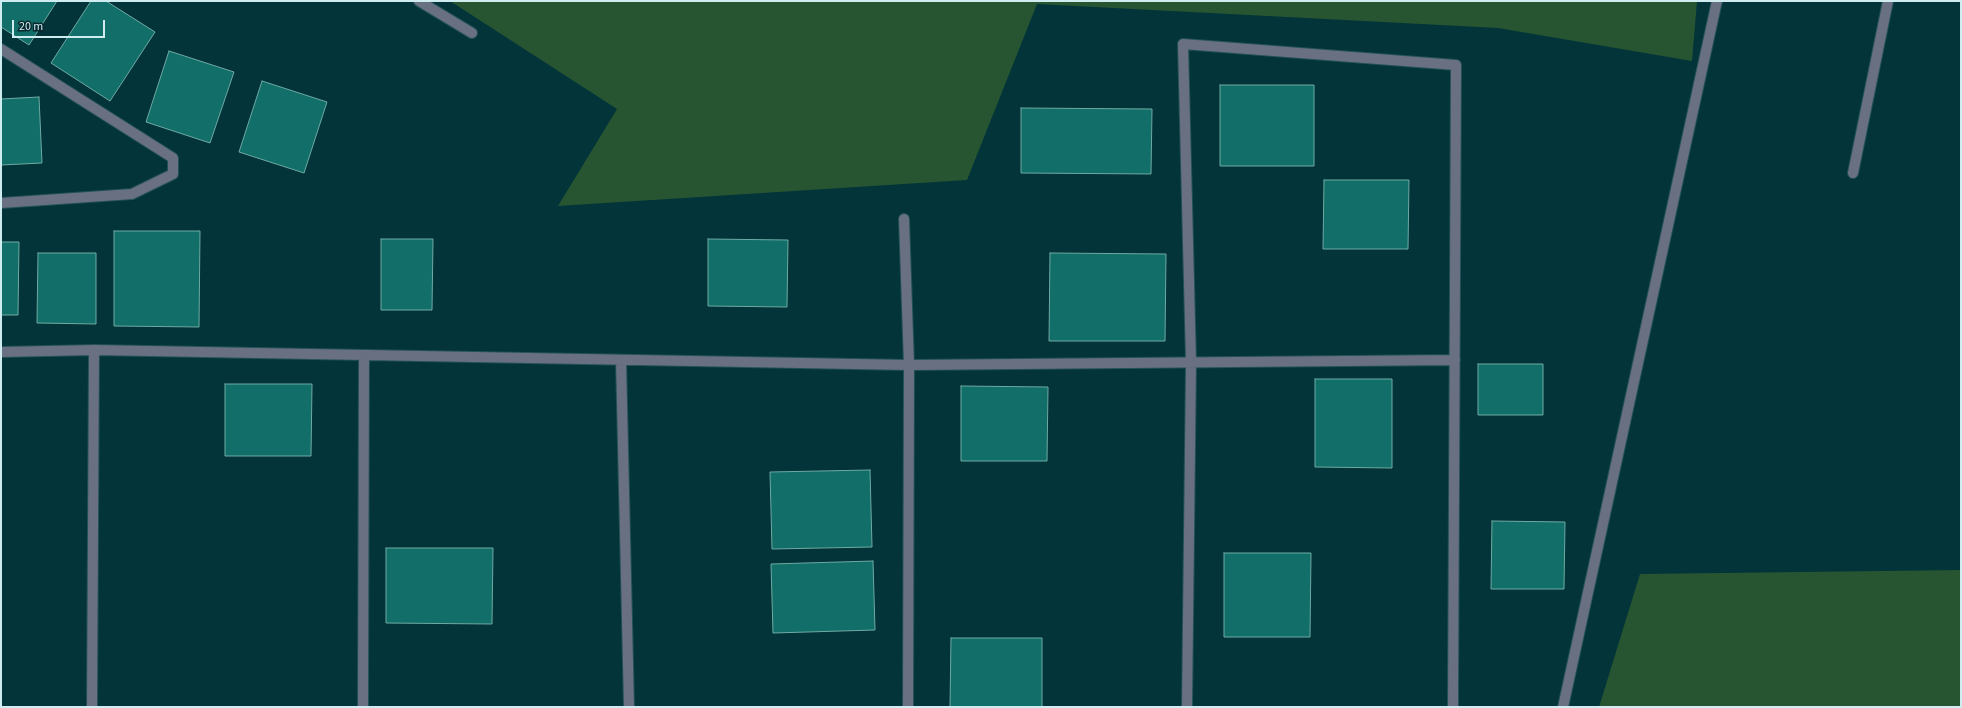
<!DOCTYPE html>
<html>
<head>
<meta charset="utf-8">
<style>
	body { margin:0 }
	#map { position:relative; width:1962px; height:708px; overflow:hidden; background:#02343a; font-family:"Source Sans 3",sans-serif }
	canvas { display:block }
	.frame { position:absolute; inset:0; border:2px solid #cfecf1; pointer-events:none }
	.scale { position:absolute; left:12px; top:20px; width:93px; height:18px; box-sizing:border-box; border:2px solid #cfecf1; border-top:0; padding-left:5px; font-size:12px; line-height:14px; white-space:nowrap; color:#cfecf1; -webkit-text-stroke:3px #08282d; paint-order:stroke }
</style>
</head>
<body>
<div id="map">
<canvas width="1962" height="708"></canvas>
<div class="frame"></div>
<div class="scale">20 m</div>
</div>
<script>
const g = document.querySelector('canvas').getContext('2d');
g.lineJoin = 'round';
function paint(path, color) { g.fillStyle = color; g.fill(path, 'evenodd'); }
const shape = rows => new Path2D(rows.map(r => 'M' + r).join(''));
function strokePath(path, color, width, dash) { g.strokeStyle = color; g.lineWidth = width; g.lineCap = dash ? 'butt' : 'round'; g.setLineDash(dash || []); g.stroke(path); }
const green = shape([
	[450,1,1697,1,1692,61,1498,28,1037,4,967,180,558,206,617,109],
	[1961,570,1961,707,1599,707,1640,574]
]);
const building = shape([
	[1,1,57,1,29,45,1,27,1,1],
	[91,1,106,1,155,32,110,101,51,63,91,1],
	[169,51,234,72,210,143,146,122,169,51],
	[262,81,327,102,304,173,239,152,262,81],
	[1220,85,1314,85,1314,166,1220,166,1220,85],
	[39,97,42,163,1,165,1,99,39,97],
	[1021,108,1152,109,1151,174,1021,173,1021,108],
	[1324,180,1409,180,1408,249,1323,249,1324,180],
	[114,231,200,231,199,327,114,326,114,231],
	[381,239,433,239,432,310,381,310,381,239],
	[708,239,788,240,787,307,708,306,708,239],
	[1,242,19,242,18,315,1,315,1,242],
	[38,253,96,253,96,324,37,323,38,253],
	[1050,253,1166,254,1165,341,1049,341,1050,253],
	[1478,364,1543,364,1543,415,1478,415,1478,364],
	[1315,379,1392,379,1392,468,1315,467,1315,379],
	[225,384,312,384,311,456,225,456,225,384],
	[961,386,1048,387,1047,461,961,461,961,386],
	[870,470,872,547,772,549,770,472,870,470],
	[1492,521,1565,522,1564,589,1491,589,1492,521],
	[386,548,493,548,492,624,386,623,386,548],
	[1224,553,1311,553,1310,637,1224,637,1224,553],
	[873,561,875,630,773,633,771,564,873,561],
	[951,638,1042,638,1042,707,950,707,951,638]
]);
const minor = shape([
	[419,1,472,33],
	[1,49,173,158,173,174,132,194,1,203],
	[1853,173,1888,1],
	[904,219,909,365,908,707],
	[1,352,94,350],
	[621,360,629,707],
	[92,707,94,350,909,365,1455,360],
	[363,707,364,355],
	[1187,707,1191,362,1183,44,1456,65,1453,707],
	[1563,707,1717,1]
]);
paint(green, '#275531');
paint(building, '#126e68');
strokePath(building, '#6faaa4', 1);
strokePath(minor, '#235157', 12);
strokePath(minor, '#697081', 10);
</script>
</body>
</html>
